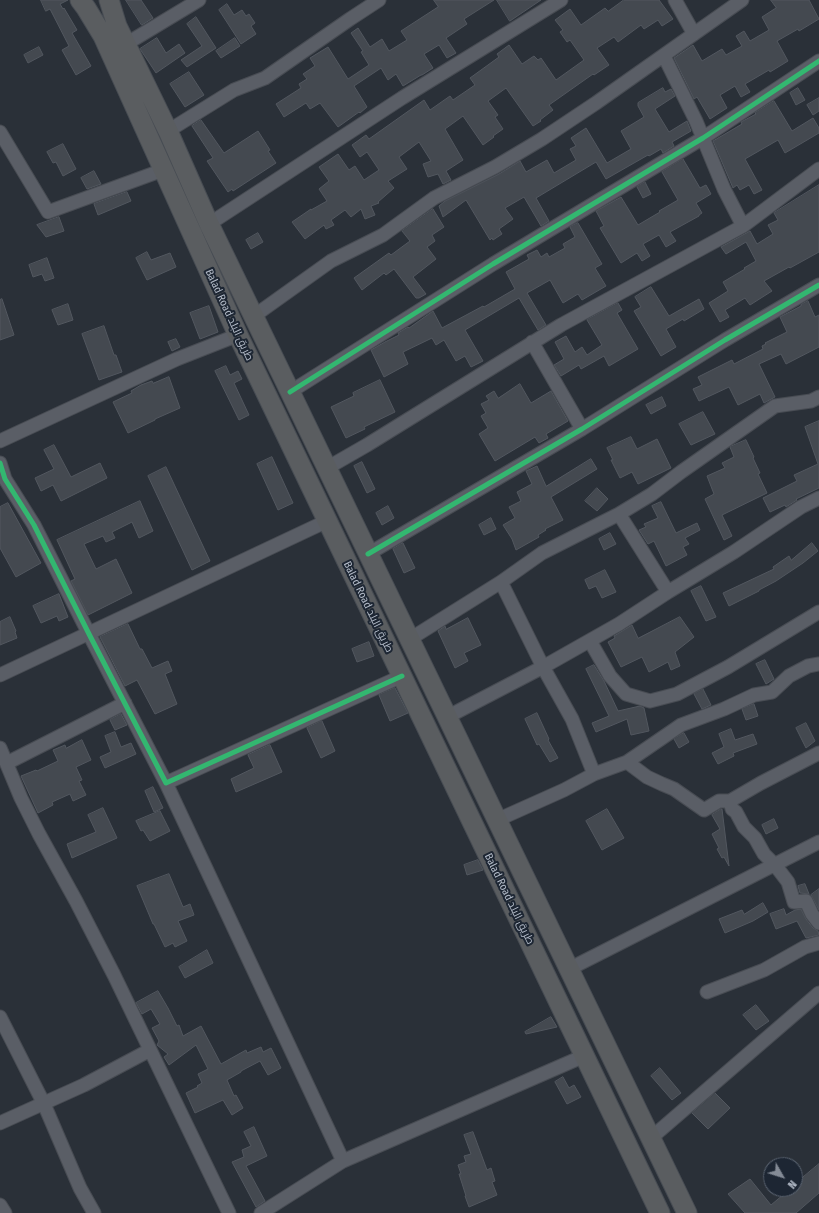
<!DOCTYPE html>
<html>
<head>
<meta charset="utf-8">
<style>
	body { margin:0 }
	#map { position:relative; width:819px; height:1213px; overflow:hidden; background:#2a3038; font-family:"Fira Sans Condensed",sans-serif }
	canvas { display:block }
	.north { position:absolute; left:763px; top:1157px; width:40px; height:40px; box-sizing:border-box; background:#1d2633; border:1px solid #59626f; border-radius:50%; rotate:129deg; font-size:11px; font-weight:700; line-height:16px; text-align:center; color:#b4bcc9 }
	.north::after { content:''; display:block; margin:auto; width:14px; height:18px; background:#848b96; clip-path:polygon(50% 0,100% 100%,50% 72%,0 100%) }
</style>
</head>
<body>
<div id="map">
<canvas width="819" height="1213"></canvas>
<div class="north">N</div>
</div>
<script>
const c = document.querySelector('canvas').getContext('2d');
c.lineJoin = 'round';
function fill(path, color) { c.fillStyle = color; c.fill(path, 'evenodd'); }
function trace(path, color, width, dash) { c.strokeStyle = color; c.lineWidth = width; c.lineCap = dash ? 'butt' : 'round'; c.setLineDash(dash || []); c.stroke(path); }
function write(font, color, halo, rows, align = 'center') {
  c.font = font + ' "Fira Sans Condensed",Cairo,sans-serif'; c.lineWidth = 4; c.setLineDash([]); c.textBaseline = 'middle'; c.strokeStyle = halo; c.fillStyle = color; for (const [text, x, y, turn = 0] of rows) {
    c.save(); c.translate(x, y); c.rotate((+turn || 0) * Math.PI / 180); c.textAlign = isNaN(turn) ? turn : align; if (halo) c.strokeText(text, 0, 0); c.fillText(text, 0, 0); c.restore();
  }
}
const building = new Path2D(`
	M41,0H68L60,4L63,9L64,8L77,30L72,33L91,66L76,75L62,50L69,46L50,9L46,11Z
	M126,0H141L153,18L142,25Z
	M434,0H494L464,19L467,24L446,38L456,53L447,58L439,45L424,54L433,68L422,75H421L403,86L396,74L388,80L381,68L354,86L367,107L360,113L359,112L338,127L320,103L310,109L306,103L284,117L276,104L301,88L299,84L307,79L303,74L315,66L310,58L328,47L348,79L369,65L361,52L363,51L351,33L358,28L370,47L382,39L389,51L407,40L401,31L438,7Z
	M497,0H541L510,21Z
	M624,0H659L673,19L662,26L658,20L644,29L641,25L618,42L614,37L597,48L609,65L594,75L593,74L549,105L553,110L540,120L541,121L533,126L506,88L488,101L498,115L495,117L503,129L493,136L494,137L483,145L463,116L445,129L463,160L446,171L451,180L443,184L438,174L428,177L423,164L431,161L419,142L399,157L407,169L388,181L394,188L378,202L379,203L371,206L375,215L365,219L361,209L351,217L345,210L331,220L334,225L326,229L324,225L305,239L292,222L311,209V210L327,201L319,189L329,181L319,167L338,154L349,170L355,166L364,180L379,170L367,152L360,157L352,145L366,135L369,139L424,100L430,110L450,96L453,100L475,85L470,78L499,57L497,54L509,45L522,64L534,56L538,60L541,58L556,80L584,60L570,40L567,42L560,32L563,30L555,20L570,9L581,25L605,8L608,11Z
	M771,0H809L819,19L799,31L798,29L777,41L788,61L770,72L769,70L745,84L750,92L741,97L735,86L720,95L727,108L710,119L697,97L694,99L674,58L693,45L702,61L722,49L726,55L742,46L736,36L744,31L750,41L769,30L762,17L776,8Z
	M227,4L234,15L242,10L246,16L249,14L255,23L251,26L256,34L241,44L219,10Z
	M196,17L216,48L187,67L181,60L202,46L187,24Z
	M157,38L166,53L179,44L185,53L156,73L140,49Z
	M235,38L240,46L221,58L216,51Z
	M39,47L43,55L28,63L24,55Z
	M189,72L204,95L185,107L170,84Z
	M663,88L665,92L671,89L675,96L655,109L669,132L687,121L691,131L672,142L674,146L663,153L661,149L649,156L648,155L606,179L596,162L536,198L549,221L541,226L524,197L505,208L513,219L499,229L502,234L493,240L492,238L490,240L466,200L443,217L439,206L445,201L499,174L520,161L526,172L547,160L554,173L576,160L570,149L576,146L571,138L586,128L607,163L631,149L621,131L644,117L638,106V103Z
	M798,88L805,100L796,105L790,93Z
	M819,98V111L813,115L807,105Z
	M774,101L792,131L813,118L819,128V133L785,153L778,140L745,159L762,190L754,194L749,185L740,190L737,185L733,188L713,141L742,124L741,122L756,114L755,113Z
	M201,120L224,153L258,131L270,150L268,151L276,163L233,191L232,189L228,192L207,161L213,158L192,126Z
	M63,144L76,169L63,176L56,162L53,163L47,152Z
	M683,159L700,188L706,185L711,194L696,203L702,213L699,215V216L670,232L676,241L666,247L659,235L643,244L650,256L642,261L637,253L621,263L600,228L604,226L596,211L621,197L638,225L660,212L659,211L678,200L662,172Z
	M94,171L101,184L87,189L81,178Z
	M645,182L651,194L643,198L637,187Z
	M819,185V252L790,268L789,267L764,281L772,291L750,305L745,298L725,310L729,317L720,322L709,303L728,291L723,282L745,269L744,268L756,261L746,242L726,254L721,247L750,231L757,244L773,234L768,225L778,220L774,213Z
	M127,192L131,201L98,215L94,204Z
	M433,209L444,227L432,235L435,241L427,247L436,259L413,277L426,294L419,298H416L394,269L386,275L384,273L362,290L354,278L389,253L391,255L410,241L402,231Z
	M59,217L64,231L46,237L37,225Z
	M578,223L602,264L595,268L606,286L582,300L578,294L563,303L550,280L527,293L546,325L538,330L519,298L465,330L483,361L471,367L465,356L456,361L444,340L436,345L432,338L403,352L408,364L384,377L371,350L385,342L399,335L398,333L408,327L409,328L433,311L442,328L483,306L484,307L515,289L506,272L529,259L527,255L537,250L541,257L547,253L549,257L565,248L563,244L575,237L570,227Z
	M258,233L263,242L251,249L246,240Z
	M147,252L151,260L170,253L176,267L147,280L136,258Z
	M47,258L54,278L45,281L42,274L33,277L29,265Z
	M651,287L669,316L699,299L704,309L684,321L683,319L666,329L676,347L661,356L634,311L641,307L635,297Z
	M2,299L14,335L0,340V300Z
	M808,301L815,317L819,315V347L786,364L781,354L759,364L775,397L764,403L760,394L738,405L729,387L699,401L693,389L702,385L698,377L732,360L734,364L763,349L762,346L766,344L765,343L787,332L780,317L801,306V305Z
	M618,303L622,310L617,313L638,349L609,366L604,356L581,369L579,365L561,376L554,365L564,359L555,342L566,336L575,352L582,347L587,355L602,345L587,320Z
	M68,304L73,320L58,325L52,310Z
	M209,306L218,332L200,339L190,313Z
	M104,326L114,355H116L122,372L99,380L82,334Z
	M176,339L180,347L172,351L168,342Z
	M226,366L230,375L238,371L242,379L234,383L249,415L239,420L215,371Z
	M169,377L180,408L155,419V420L128,433L113,402L132,393L131,391L141,385L152,381L153,383Z
	M380,380L395,412L364,427L365,429L346,438L331,407L354,396L353,393Z
	M520,384L531,403L551,391L568,421L546,434L548,438L539,443L535,437L495,461L479,434L488,428L481,416L486,413L481,404L489,400L486,396L494,391L498,398Z
	M662,397L666,406L651,414L646,405Z
	M703,412L715,434L691,445L679,424Z
	M819,421V488L796,499L797,500L786,507L785,505L770,512L763,498L797,481L794,475L818,464L805,427Z
	M631,437L637,449L657,439L671,468L638,484L632,472L620,478L611,460H613L607,448Z
	M746,440L754,457L753,458L760,473L758,474L767,493L722,515L732,536L724,540L705,499L714,494L707,476L725,468L722,463L734,457L730,447Z
	M54,445L71,477L100,463L107,478L61,501L53,485L41,491L35,478L54,469L44,450Z
	M272,457L293,503L278,510L257,464Z
	M591,459L597,469L551,497L563,520L545,529L546,530L538,535L539,537L516,550L512,539L503,525L515,518L509,507L521,501L517,492L532,484L526,471L537,466L546,486Z
	M362,462L375,489L367,493L354,466Z
	M166,467L210,561L192,570L148,476Z
	M597,488L608,499L597,511L585,501Z
	M140,501L153,531L139,538L132,522L112,532L115,538L106,542L103,536L84,544L96,569L116,559L132,593L88,615L71,581L75,579L57,540Z
	M661,502L676,533L697,523L700,530L685,538L689,544L683,547L687,555L666,566L654,541L648,544L639,530L646,527L644,524L658,518L652,506Z
	M8,503L41,563L16,577L0,548V507Z
	M388,506L394,518L382,525L376,513Z
	M491,518L496,529L484,535L479,525Z
	M610,533L616,544L604,550L599,539Z
	M403,543L415,568L404,573L393,549Z
	M812,543L818,551L803,563L776,581L759,590V591L729,606L723,593L774,569L773,567L789,556L791,560Z
	M605,570L616,592L602,598L596,586L589,589L585,580Z
	M701,586L716,617L706,621L691,591Z
	M59,594L68,617L59,621L57,616L41,623L33,606Z
	M10,617L16,631L15,632L17,638L0,645V622Z
	M680,617L694,637L675,652L680,666L671,670L668,662L649,672L642,657L621,667L608,642L615,638L614,636L632,625L638,638Z
	M468,618L481,645L464,653L468,661L455,668L438,631L445,626L446,629Z
	M128,624L140,649H142L152,668L168,661L172,671L165,674L177,704L155,714L137,680L125,686L100,637Z
	M369,642L374,656L357,662L352,649Z
	M765,660L774,679L766,684L756,664Z
	M594,665L604,681L618,711L640,706L644,708L649,731L631,735L627,719L596,732L592,723L609,716L586,669Z
	M395,688L408,713L390,721L379,695Z
	M703,689L711,705L702,709L694,694Z
	M754,704L758,716L746,720L742,709Z
	M537,713L549,739L548,740L558,758L550,762L539,744L537,745L525,719Z
	M121,714L127,725L115,730L110,720Z
	M322,721L335,751L321,758L307,728Z
	M806,723L815,741L806,748L796,728Z
	M731,729L735,740L753,734L757,744L733,753L734,756L718,764L712,753L724,747L719,734Z
	M115,732L121,747L131,743L136,754L105,768L100,757L111,752L105,736Z
	M684,733L689,742L679,748L674,739Z
	M82,740L91,760L76,767L82,780L79,781L86,795L73,801L70,794L52,802L53,805L38,813L21,776L36,770L37,771L58,761L53,750L65,745L66,748Z
	M270,745L282,772L236,792L231,779L254,768L248,755Z
	M153,787L163,808L154,812L145,791Z
	M103,808L117,838L72,858L67,844L96,832L88,815Z
	M607,809L624,838L602,850L586,821Z
	M721,809H722L729,866L724,857L722,858L717,849L719,848L712,834L720,829L712,815Z
	M160,811L170,831L150,841L143,830L141,831L136,821Z
	M774,819L778,828L766,834L762,825Z
	M478,860L483,870L467,875L464,865Z
	M169,874L183,907L190,904L194,915L178,921L187,941L175,947L173,943L165,947L154,924H153L137,886Z
	M805,884L809,894L800,893L798,886Z
	M819,889V910L811,895Z
	M763,903L768,912L753,921L725,933L719,919L742,910L744,914Z
	M784,909L786,915L795,910L801,909L806,919L813,928L818,931L819,935L806,938L797,921L776,929L770,914Z
	M207,950L213,963L185,978L179,967Z
	M158,991L168,1008L177,1026L179,1025L183,1036L201,1026L221,1064L246,1050L247,1053L261,1047L263,1052L271,1048L281,1068L268,1075L260,1061L241,1071V1072L227,1080L234,1096L236,1095L243,1108L232,1115L223,1100L195,1113L186,1093L198,1087L197,1086L202,1083L198,1074L208,1069L196,1045L169,1065L164,1057L168,1054L157,1045L159,1041L152,1028L160,1024L151,1009L142,1014L136,1003Z
	M756,1005L769,1021L756,1030L743,1015Z
	M551,1017L557,1027L526,1034L525,1032Z
	M660,1068L681,1093L672,1100L651,1076Z
	M563,1077L569,1088L574,1085L581,1097L567,1104L555,1082Z
	M715,1093L730,1108L708,1129L692,1113Z
	M254,1127L267,1156L246,1166L265,1201L256,1207L232,1162L244,1157L242,1150L251,1146L244,1132Z
	M473,1132L487,1170L491,1168L495,1181L492,1182L497,1195L469,1207L465,1196H466L459,1174H461L458,1165L466,1162L464,1156L471,1154L464,1135Z
	M819,1164V1193L796,1213H745L728,1194L750,1179L771,1205L790,1189H795V1184Z`);
fill(building, '#444950');
trace(building, '#52575f', 1);
const minor = new Path2D(`
	M675,0L694,34
	M126,44L199,0
	M664,56L696,121L724,189L743,226
	M168,131L234,90L265,78L350,19L379,0
	M0,132L48,212L163,170
	M209,224L402,98L561,0
	M254,316L331,261L383,235L434,198L495,167L542,139L596,103L742,0
	M532,342L582,429
	M290,392L493,264L703,138L819,61
	M0,441L177,359L238,335
	M0,463L5,479L34,525L89,634L166,783L402,676
	M327,468L367,445L561,325L743,226L819,169
	M619,514L668,592
	M368,554L582,429L725,340L819,285
	M410,639L501,582L542,553L619,514L652,494L681,472L775,406L811,401L819,397
	M590,641L610,676L626,694L650,701L677,694L728,667L819,612
	M0,675L327,521
	M447,717L543,667L619,624L668,592L734,552L801,507L819,498
	M0,748L21,798L39,834L76,901L114,975L229,1213
	M627,762L647,777L662,784L674,789L704,810L719,801H730L732,809L736,812L744,827L755,838L764,854L775,865L788,882L794,902L806,901L812,914L819,923
	M7,763L125,703
	M594,774L627,762L681,725L724,709L754,695L772,692L789,676L808,666L819,664
	M166,783L343,1161
	M730,801L761,783L819,753
	M497,820L564,790L594,774L572,719L543,667L501,582
	M569,969L819,842
	M707,992L764,970L805,947L819,943
	M0,1017L44,1104L80,1188L94,1213
	M0,1123L84,1085L150,1050
	M651,1138L819,993
	M0,1205L5,1213
	M261,1213L343,1161L584,1056`);
const highway = new Path2D(`
	M80,0L86,8L103,36L238,335L660,1213
	M109,0L117,26L168,131L209,224L687,1213`);
trace(minor, '#484c53', 15);
trace(highway, '#474c53', 21);
trace(minor, '#5a5e66', 13);
trace(highway, '#5a5d60', 19);
trace(new Path2D(`
	M290,392L493,264L703,138L819,61
	M0,463L5,479L34,525L89,634L166,783L402,676
	M368,554L582,429L725,340L819,285`), '#33b770', 5);
write('11px', '#b4bcc9', '#1d2633', [
	["Balad Road طريق البلد",229,315,65],
	["Balad Road طريق البلد",368,607,64],
	["Balad Road طريق البلد",509,899,64]
]);
</script>
</body>
</html>
